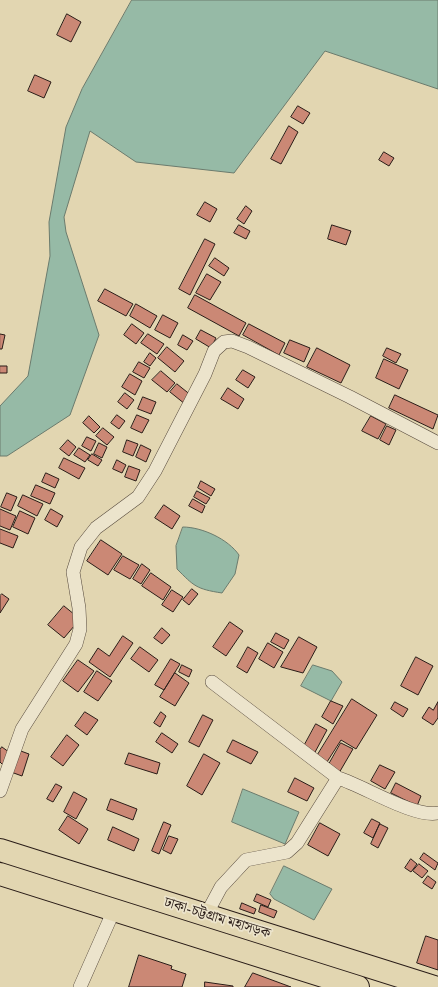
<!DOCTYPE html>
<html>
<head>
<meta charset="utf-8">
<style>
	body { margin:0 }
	canvas { display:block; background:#e2d6b1 }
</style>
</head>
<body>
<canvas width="438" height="987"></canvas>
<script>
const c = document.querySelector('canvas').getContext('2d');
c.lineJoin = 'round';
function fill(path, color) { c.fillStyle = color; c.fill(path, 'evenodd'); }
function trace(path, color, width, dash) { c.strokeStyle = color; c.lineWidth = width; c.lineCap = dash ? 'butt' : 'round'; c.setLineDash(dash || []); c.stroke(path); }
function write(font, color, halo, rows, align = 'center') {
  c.font = font + ' "IM FELL Double Pica","Noto Serif Bengali",serif'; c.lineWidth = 3.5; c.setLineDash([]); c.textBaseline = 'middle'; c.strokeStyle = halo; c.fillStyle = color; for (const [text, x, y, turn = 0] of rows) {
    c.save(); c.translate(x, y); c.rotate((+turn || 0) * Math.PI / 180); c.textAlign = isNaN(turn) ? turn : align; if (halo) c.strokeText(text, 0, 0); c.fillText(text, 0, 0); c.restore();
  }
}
const water = new Path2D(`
	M132,0H438V89L325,51L234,173L136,162L90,131L64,217L66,232L99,335L70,415L7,456H0V406L28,376L50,256L49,222L66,127L82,89Z
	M183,527C202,527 228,539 239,555L235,574L222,593C196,589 194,586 177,569L176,546Z
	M313,665L332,671L342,682L331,701L301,686Z
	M243,789L299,812L285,844L232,822Z
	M284,866L332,889L314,920L274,899L270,894Z`);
fill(water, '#96baa6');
trace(water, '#6b7b6d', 1);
const building = new Path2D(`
	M67,14L81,22L71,42L57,35Z
	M35,75L51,82L44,98L28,91Z
	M298,106L310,113L303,124L291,117Z
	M289,126L298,132L281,164L271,159Z
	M384,152L394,158L389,166L379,160Z
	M205,202L217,209L210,222L197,215Z
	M246,206L252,211L244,224L237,219Z
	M239,225L250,231L246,239L234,233Z
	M332,225L351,231L346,245L328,239Z
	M205,239L215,244L190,295L179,289Z
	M215,258L229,268L224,276L209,266Z
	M207,274L221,282L210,300L196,293Z
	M105,289L133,304L126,316L98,301Z
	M195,295L246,323L239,336L188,308Z
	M136,304L157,316L150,328L130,316Z
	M163,315L178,323L170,338L155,330Z
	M132,324L144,333L136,344L124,335Z
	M249,324L285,343L279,355L243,335Z
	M201,330L216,338L211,348L196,339Z
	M0,334L5,335L2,349H0Z
	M148,334L164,344L157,354L141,343Z
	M183,335L193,341L187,350L178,345Z
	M290,340L310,348L304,362L284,353Z
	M167,347L184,361L175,372L158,358Z
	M317,348L350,365L341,383L307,367Z
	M387,348L401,354L396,363L383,356Z
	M150,353L156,358L150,366L144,362Z
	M384,359L408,370L399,389L376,378Z
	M139,362L150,368L144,378L133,372Z
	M0,366H7V373H0Z
	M243,370L255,377L248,388L236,380Z
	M161,371L175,383L167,392L152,380Z
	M130,374L142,381L135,395L122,387Z
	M177,384L192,396L185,404L170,392Z
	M228,388L244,399L238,409L221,399Z
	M125,393L134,400L127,409L118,402Z
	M395,395L438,415L433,429L389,408Z
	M143,397L156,402L151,414L138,409Z
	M117,415L125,421L119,429L111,423Z
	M137,415L149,420L142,433L131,428Z
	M89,416L100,427L94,433L83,423Z
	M371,416L386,424L378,439L362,431Z
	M387,426L396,430L389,445L380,440Z
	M103,428L114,437L107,445L96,436Z
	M87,437L96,441L91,451L82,446Z
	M68,440L76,447L69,456L60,449Z
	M127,440L138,444L133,456L123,452Z
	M99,443L107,447L102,458L94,454Z
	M141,445L151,450L146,462L136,457Z
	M79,448L90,455L85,462L74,455Z
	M92,454L102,460L98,466L88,460Z
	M64,458L85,468L79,479L59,468Z
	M117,460L126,465L122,473L113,469Z
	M129,466L140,470L136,481L125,477Z
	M46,473L59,479L55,488L42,482Z
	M201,481L215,489L211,496L198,488Z
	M36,485L55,493L50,504L31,496Z
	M197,491L210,498L206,504L194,497Z
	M7,493L17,497L11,511L1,507Z
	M23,495L43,504L37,516L18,506Z
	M193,499L205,506L202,513L189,506Z
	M164,505L180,516L172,529L155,518Z
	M0,509L16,516L10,530L0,526Z
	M51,509L63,516L57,527L45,520Z
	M20,511L35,518L28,534L13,527Z
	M0,529L18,536L13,548L0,543Z
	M101,540L122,554L108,575L87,561Z
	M123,556L139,565L130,579L114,570Z
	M142,564L150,570L141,584L133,579Z
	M151,573L171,587L163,600L142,586Z
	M192,589L198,594L189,605L183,600Z
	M172,590L183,597L173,612L162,605Z
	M2,594L9,599L0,613V596Z
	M64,606L80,619L64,638L48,625Z
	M230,622L243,631L226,656L213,647Z
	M162,628L170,635L162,644L154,638Z
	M276,633L289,640L284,649L271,642Z
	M123,636L133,643L110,677L89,662L98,648L109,656Z
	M299,637L317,647L303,673L281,667Z
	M268,643L283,652L274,668L259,659Z
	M140,647L158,660L149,672L131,659Z
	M248,647L258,653L247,673L237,667Z
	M416,657L433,666L418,695L401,686Z
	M171,659L180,664L164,690L155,685Z
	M78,660L94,671L78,692L63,681Z
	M182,665L192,670L189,677L179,672Z
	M97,671L112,681L98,701L84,692Z
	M175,673L189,683L175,706L160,697Z
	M352,699L377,715L356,749L341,740L327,762L317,756Z
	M331,701L343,706L333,724L322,717Z
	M395,702L408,709L403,717L391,709Z
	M438,702V718L433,725L422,718L429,707L433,710Z
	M85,712L98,720L87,735L75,726Z
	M161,712L166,716L160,727L154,723Z
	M203,715L213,720L199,747L189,742Z
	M316,724L327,730L314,754L303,748Z
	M162,733L178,744L172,753L156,742Z
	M67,735L79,745L63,766L51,757Z
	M233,740L258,752L251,764L227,752Z
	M341,743L353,749L339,773L328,766Z
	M2,747L13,755L4,766L0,762V750Z
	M18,750L29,754L22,776L11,772Z
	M129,753L160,763L157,774L125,764Z
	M204,754L220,763L202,795L187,786Z
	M380,765L395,772L385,789L371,781Z
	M295,778L314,788L307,801L288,792Z
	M396,783L421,796L417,806L391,793Z
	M56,784L62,787L53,802L47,799Z
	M74,792L87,799L76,819L64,812Z
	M111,799L137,809L133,820L107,810Z
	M68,816L88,829L79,844L59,830Z
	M372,819L380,823L373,838L364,833Z
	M164,822L171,825L159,854L152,851Z
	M320,823L340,834L328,856L308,845Z
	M380,824L388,828L378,848L371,844Z
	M113,827L139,839L134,851L108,840Z
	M169,836L178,839L171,854L163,850Z
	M424,853L438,863L435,870L420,859Z
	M411,859L417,864L411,872L405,868Z
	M419,864L428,871L422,878L413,871Z
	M428,876L436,882L432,889L423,883Z
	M257,894L271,900L268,907L254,901Z
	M242,903L256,909L254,914L240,909Z
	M261,905L277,911L274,918L259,912Z
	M426,936L438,940V970L417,963Z
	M139,955L172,966L171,969L186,974L182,987H129Z
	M253,973L291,987H245Z
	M205,982L233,986V987H205Z`);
fill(building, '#cb8875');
trace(building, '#2a1d18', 1);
const minor = new Path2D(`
	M212,682L338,778
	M0,791L22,729L76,644L80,629L79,608L73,572L81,547L96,528L138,497L155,471L205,374L214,351L224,342L232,341L248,347L350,397L438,443
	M206,915L221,887L246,860L287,852L297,843L338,778C364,786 414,818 438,813
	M80,987L114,910`);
const trunk = new Path2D(`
	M0,850L434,987
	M0,874L358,987`);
trace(minor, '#584b3e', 14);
trace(trunk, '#2a1d18', 24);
trace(minor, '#ece4cc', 13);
trace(trunk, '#e2d6b1', 22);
write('14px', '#2a1d18', '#ece4cc', [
	["ঢাকা-চট্টগ্রাম মহাসড়ক",217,919,17]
]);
</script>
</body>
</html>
